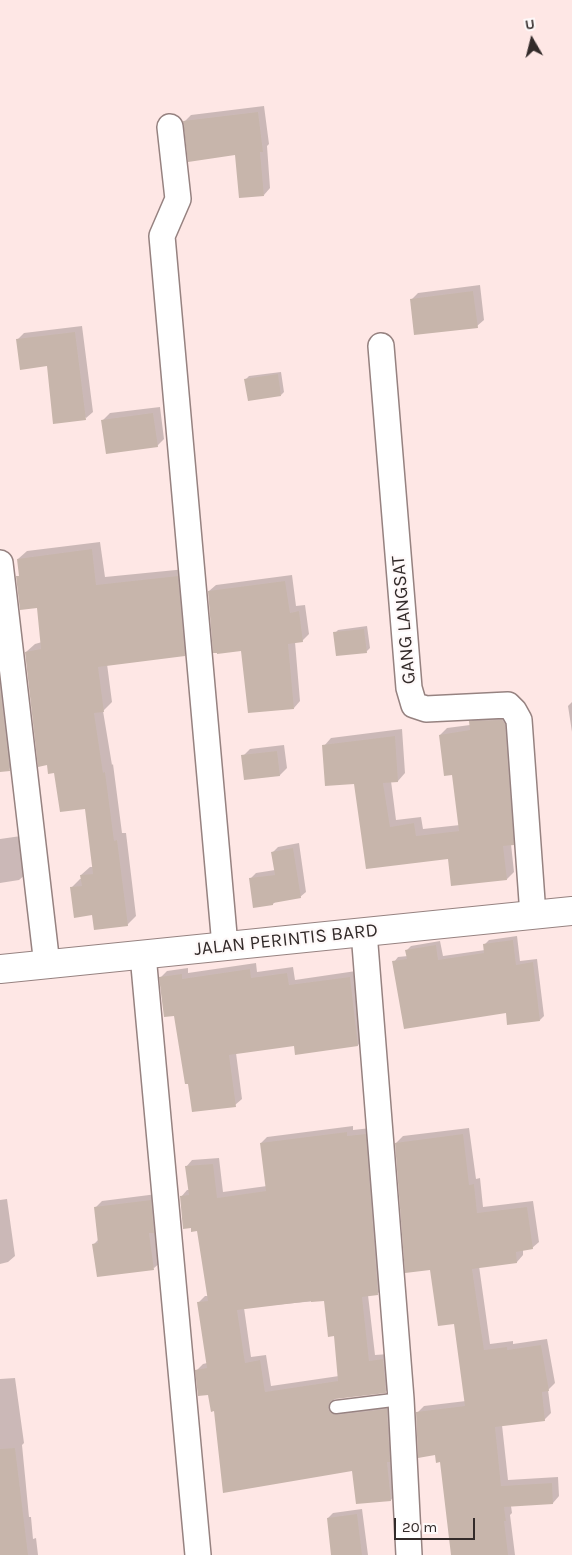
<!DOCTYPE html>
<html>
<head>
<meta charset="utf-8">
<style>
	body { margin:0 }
	#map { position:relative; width:572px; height:1555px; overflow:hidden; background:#fee7e5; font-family:Karla,sans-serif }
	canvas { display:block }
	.north { position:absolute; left:507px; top:15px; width:50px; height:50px; -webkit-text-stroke:4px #fef9f9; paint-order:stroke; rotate:352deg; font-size:14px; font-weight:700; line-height:20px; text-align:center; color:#332b2a }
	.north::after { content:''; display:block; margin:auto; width:18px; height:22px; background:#332b2a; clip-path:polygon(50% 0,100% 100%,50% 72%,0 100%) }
	.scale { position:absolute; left:394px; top:1518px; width:81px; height:22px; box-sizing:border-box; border:2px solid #332b2a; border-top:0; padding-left:6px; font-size:15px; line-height:18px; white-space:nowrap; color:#332b2a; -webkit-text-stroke:4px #fef9f9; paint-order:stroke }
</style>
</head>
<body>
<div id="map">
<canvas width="572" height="1555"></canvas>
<div class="north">U</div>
<div class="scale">20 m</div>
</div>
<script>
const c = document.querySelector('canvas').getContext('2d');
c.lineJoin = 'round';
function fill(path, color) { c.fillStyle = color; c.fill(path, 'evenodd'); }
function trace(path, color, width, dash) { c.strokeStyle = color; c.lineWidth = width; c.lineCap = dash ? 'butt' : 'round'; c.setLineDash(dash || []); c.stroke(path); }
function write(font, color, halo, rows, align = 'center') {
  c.font = font + ' Karla,sans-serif'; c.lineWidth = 4.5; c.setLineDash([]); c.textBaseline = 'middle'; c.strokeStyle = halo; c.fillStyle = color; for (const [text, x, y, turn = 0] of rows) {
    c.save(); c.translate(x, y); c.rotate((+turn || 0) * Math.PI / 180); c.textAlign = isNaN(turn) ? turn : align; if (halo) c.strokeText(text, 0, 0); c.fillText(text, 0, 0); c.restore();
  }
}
fill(new Path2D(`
	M264,106L269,144L267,146L270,188L264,195L236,154L184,122L191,115Z
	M480,285L484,320L477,326L411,300L418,293Z
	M82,326L93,412L86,418L48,365L18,339L24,333Z
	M281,372L284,392L281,395L246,379L249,376Z
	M160,407L164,439L157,446L103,420L110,413Z
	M100,542L105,577L186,569L193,647L184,655L107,664L112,702L103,711L112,765L113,764L122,833H126L136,916L127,925L93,914L71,888L80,879H82L81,875L90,867H93L86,807L55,772L26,652L35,644L42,642L38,607L18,559L27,551Z
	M292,575L296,606L305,605L309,634L302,641L295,642L300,701L294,708L242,649L209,591L216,585Z
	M367,626L370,648L366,652L335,633L338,630Z
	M0,627L16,763L9,769L0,771Z
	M572,702V732L568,706Z
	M510,713L520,836L513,844H511L514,872L507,879L449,857L367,868L355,783L324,746L331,738L402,729L405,773L398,781H391L396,820L421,817L423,829L460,825L453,774L440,735L447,728L470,725V722L477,715Z
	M284,745L287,768L280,775L245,779L243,756L250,749Z
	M21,836L26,874L19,880L0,883V839Z
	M299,843L306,892L300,897L276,901L273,904L251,878L256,873L275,870L273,852L278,847Z
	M517,936L520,961L537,959L544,1016L540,1020L507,1011L394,962L398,957L408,956L407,950L411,946L440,941L443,956L485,950L484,945L489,940Z
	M256,963L257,972L293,967L295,980L356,971L364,1039L358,1045L295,1044L236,1053L242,1099L235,1105L175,1014L161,977L167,971L188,968V973Z
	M353,1126V1130L371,1128L384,1287L378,1293L368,1295L375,1355L389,1354L392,1385L386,1391L335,1398L334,1400L336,1406L393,1403L397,1493L391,1500L353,1470L216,1410L209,1393L197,1370L203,1364L207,1363L199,1302L205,1296H209L199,1230L181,1197L187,1190H189L186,1167L192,1160L219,1158L223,1192L267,1186L261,1143L267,1137ZM325,1300L335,1335L339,1376L271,1386L266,1355L251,1357L244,1308Z
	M469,1128L476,1179L480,1178L483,1207L533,1201L539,1242L532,1248L523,1250V1255L517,1262L479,1266L490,1344L513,1341V1344L547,1339L555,1383L548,1390L551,1413L544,1420L502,1425L508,1480L558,1477L559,1496L553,1503L511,1506L512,1513L510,1515L515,1555H452L441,1461L417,1413L424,1406L466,1401L455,1323L431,1268L396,1143L403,1136Z
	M157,1194L161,1262L154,1268L93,1245L99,1239L95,1208L102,1201Z
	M7,1199L15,1256L8,1262L0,1264V1200Z
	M15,1378L24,1443L22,1445L29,1517H31L33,1539L36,1538L38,1555H0V1379Z
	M362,1509L368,1555H333L328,1518L333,1513Z`), '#0003');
fill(new Path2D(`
	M258,112L263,152H260L264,196L239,198L235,155L188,162L183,121Z
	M473,291L478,328L414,335L410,299Z
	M75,332L86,420L53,424L47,366L20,370L16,339Z
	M278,374L281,396L248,401L244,379Z
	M153,413L158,447L106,454L101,420Z
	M92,549L96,585L178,576L185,656L98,667L104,712L94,713L103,773L105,772L114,841L117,840L128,926L94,930L92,915L74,918L70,887L82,886L80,875L93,874L85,809L60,812L54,773L48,774L47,765L38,767L25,652L41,649L37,608L20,610L16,576H19L17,559Z
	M285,581L290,613L299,611L303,642L288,644L294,709L248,713L241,651L217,654V653H213L208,591Z
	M364,629L367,653L336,656L333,632Z
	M0,687L10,771L0,772Z
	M502,720L505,724L514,845L503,846L507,880L451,886L448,859L366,869L354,784L325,786L322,745L395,736L398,782L383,783L390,827L414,823L416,836L459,831L452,775L444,776L439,735L470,730L469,721Z
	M277,751L280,776L244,780L241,755Z
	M293,848L301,898L273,903V905L253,908L249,878L275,875L271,852Z
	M513,940L516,965L533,962L540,1021L507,1025L506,1013L404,1029L392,961L407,959L405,950L436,945L438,960L484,953L483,944Z
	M250,969L251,978L287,973L289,985L350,977L358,1046L295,1055L294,1046L229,1055L236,1107L192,1112L188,1084H185L174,1016L164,1017L159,977L182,974V979Z
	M347,1132V1136L366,1134L378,1295L362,1297L369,1361L383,1359L386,1393L335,1399L331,1401L328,1408L330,1412L336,1415L387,1409L390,1462H387L391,1501L356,1504L352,1471L223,1493L214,1411L211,1412L208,1395L198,1396L195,1370L207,1368L197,1302L208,1301L197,1231L191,1232V1228L183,1229L180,1196L189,1195L185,1166L213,1164L217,1198L266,1191L260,1143ZM311,1301V1302L324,1301L328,1337L334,1336L338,1381L265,1392L260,1360L245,1363L237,1310Z
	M463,1134L469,1185L474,1184L477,1213L527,1207L533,1249L516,1252L517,1263L472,1269L484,1350L507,1347V1350L541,1345L549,1391L542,1392L545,1421L495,1427L501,1486L552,1483L553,1504L504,1507L506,1521H504L508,1555H451L440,1462L436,1463L435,1455L418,1458L416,1412L465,1406L454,1324L438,1326L430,1270L405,1273L395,1143Z
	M151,1200L154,1233H149L154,1270L97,1277L92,1244L98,1243L94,1207Z
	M15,1448L28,1555H0V1449Z
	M357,1514L362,1555H331L327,1518Z`), '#c7b5ab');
const service = new Path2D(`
	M336,1407L401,1399`);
const minor = new Path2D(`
	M170,127L178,199L162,236L225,946
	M381,346L409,688L414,705L426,709L508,705L514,711L519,720L533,915
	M0,563L47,965
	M364,932L401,1399L409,1555
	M143,955L198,1555`);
const tertiary = new Path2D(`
	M0,969L572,911`);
trace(service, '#968280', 15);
trace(minor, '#968280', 28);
trace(tertiary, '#968280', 30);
trace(service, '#fff', 12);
trace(minor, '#fff', 25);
trace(tertiary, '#fff', 28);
write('19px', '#332b2a', '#fef9f9', [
	["GANG LANGSAT",404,620,-95],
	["JALAN PERINTIS BARD",286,940,-6]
]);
</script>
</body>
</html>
